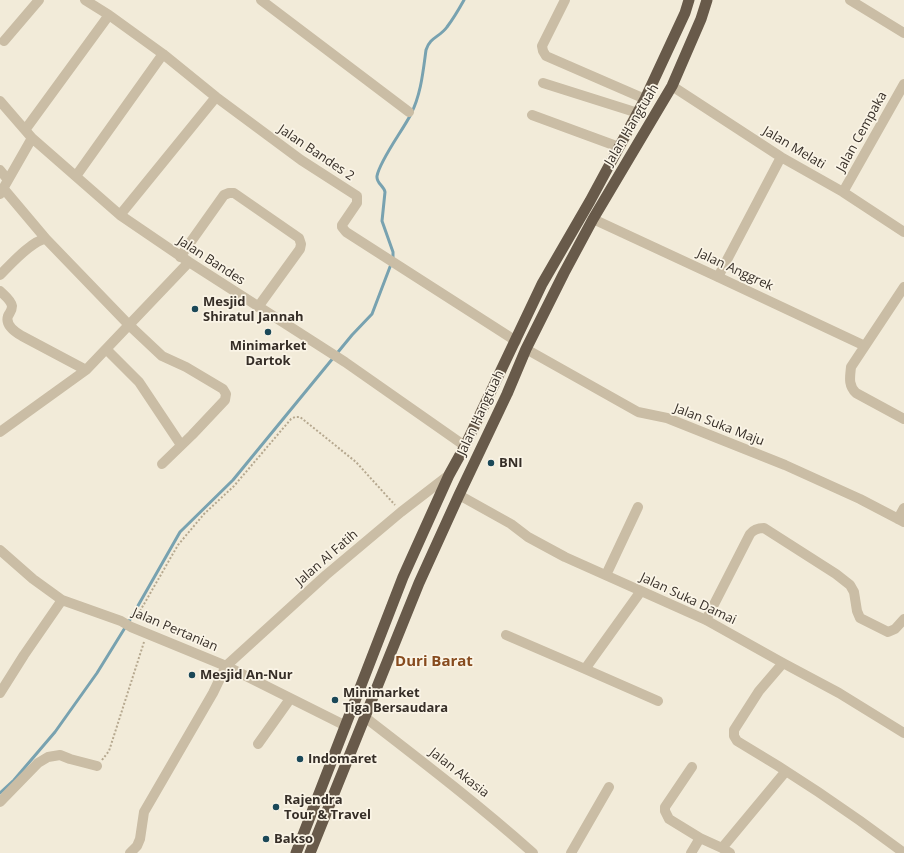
<!DOCTYPE html>
<html>
<head>
<meta charset="utf-8">
<style>
	body { margin:0 }
	canvas { display:block; background:#f2ebd9 }
</style>
</head>
<body>
<canvas width="904" height="853"></canvas>
<script>
const c = document.querySelector('canvas').getContext('2d');
c.lineJoin = 'round';
function trace(path, color, width, dash) { c.strokeStyle = color; c.lineWidth = width; c.lineCap = dash ? 'butt' : 'round'; c.setLineDash(dash || []); c.stroke(path); }
function write(font, color, halo, rows, align = 'center') {
  c.font = font + ' "Open Sans",sans-serif'; c.lineWidth = 3.5; c.setLineDash([]); c.textBaseline = 'middle'; c.strokeStyle = halo; c.fillStyle = color; for (const [text, x, y, turn = 0] of rows) {
    c.save(); c.translate(x, y); c.rotate((+turn || 0) * Math.PI / 180); c.textAlign = isNaN(turn) ? turn : align; if (halo) c.strokeText(text, 0, 0); c.fillText(text, 0, 0); c.restore();
  }
}
trace(new Path2D(`
	M0,793L14,780L55,732L97,673L131,618L180,532L233,480L352,335L372,314L393,259V252L382,221L385,192C384,186 376,183 377,176C380,160 403,130 411,114C421,94 423,72 426,50C430,37 440,37 447,27C453,19 459,9 464,0`), '#78a2b0', 3);
trace(new Path2D(`
	M136,618L178,545L204,514L234,486L291,419L295,417H300L356,462L395,505
	M102,760L109,751L144,642`), '#b6a88f', 2, [2, 2]);
trace(new Path2D(`
	M85,0L109,15L163,54L216,97L301,160L357,196V203L342,225V227L346,232L516,341
	M261,0L409,112
	M565,0L542,46L543,51L546,56L645,99
	M850,0L904,33
	M4,41L39,0
	M543,83L638,113
	M672,86L781,157L843,192L904,232
	M0,101L32,138L120,215L189,262L345,362L465,446
	M532,115L619,147
	M25,130L109,15
	M0,170L8,180
	M76,176L163,54
	M3,188L46,239
	M843,192L904,84
	M0,194L32,138
	M120,215L216,97
	M593,219L718,277L865,346
	M180,257L224,195L229,193H234L299,238L301,244L300,249L258,307
	M0,275C10,265 32,240 46,239L129,325L162,356L186,367L223,389L226,394L225,400L192,435L162,464
	M718,277L781,157
	M904,287L851,367C850,377 848,385 856,393L904,419
	M0,291C4,295 11,300 12,306C12,311 10,312 8,316C5,325 15,332 22,336L86,370
	M106,349L139,382L181,445
	M526,349L638,412L667,418L785,465L860,499L904,522
	M0,432L86,370L189,262
	M459,495L511,524L528,537L565,557L706,620L783,663L839,693L904,733
	M898,519L904,508
	M0,550L33,579L62,600L121,621L131,627L226,666L346,726
	M606,575L638,507
	M706,620L750,534C754,529 758,528 764,528L836,574L850,585L854,592L857,611L860,618L888,632L895,629L904,619
	M506,635L585,669L641,591
	M783,663L759,691L734,730V736L737,741C795,775 851,813 904,853
	M585,669L658,701
	M0,693L24,655L62,600
	M366,718C423,762 479,805 533,853
	M258,744L290,699
	M692,767L665,807V811L669,819L700,838
	M0,802L38,763L48,757L60,755L70,759L97,766
	M722,848L786,771
	M130,853L137,846L140,839L144,812L213,693L226,666L326,575L401,512L449,475
	M571,853L609,787
	M691,853L700,838L722,848L730,853`), '#cabda5', 10);
trace(new Path2D(`
	M296,853L403,577L449,475L465,446L542,284L590,201L645,99L685,13L689,0
	M310,853L419,583L459,495L507,394L526,349L564,273L593,219L672,86L701,19L707,0`), '#685a4a', 11);
for (const [x, y, r, color] of [
	[195,309,4,"#1b4858"],
	[268,332,4,"#1b4858"],
	[491,463,4,"#1b4858"],
	[192,675,4,"#1b4858"],
	[335,700,4,"#1b4858"],
	[300,759,4,"#1b4858"],
	[276,807,4,"#1b4858"],
	[266,839,4,"#1b4858"]
]) { const dot = new Path2D(); dot.arc(x, y, r, 0, 2 * Math.PI); c.fillStyle = color; c.fill(dot); trace(dot, '#faf4e6', 1.5); }
write('13px', '#362e27', '#faf4e6', [
	["Jalan Hangtuah",632,125,-59],
	["Jalan Cempaka",862,132,-61],
	["Jalan Melati",794,148,31],
	["Jalan Bandes 2",316,153,34],
	["Jalan Bandes",211,261,33],
	["Jalan Anggrek",735,270,25],
	["Jalan Hangtuah",481,413,-65],
	["Jalan Suka Maju",719,425,21],
	["Jalan Al Fatih",327,558,-41],
	["Jalan Suka Damai",688,599,25],
	["Jalan Pertanian",175,630,23],
	["Jalan Akasia",459,773,38]
]);
write('bold 13px', '#362e27', '#faf4e6', [
	["Mesjid",203,302],
	["Shiratul Jannah",203,317],
	["Minimarket",268,346,"center"],
	["Dartok",268,361,"center"],
	["BNI",499,463],
	["Mesjid An-Nur",200,675],
	["Minimarket",343,693],
	["Tiga Bersaudara",343,708],
	["Indomaret",308,759],
	["Rajendra",284,800],
	["Tour & Travel",284,815],
	["Bakso",274,839]
], 'left');
write('bold 15px', '#874b1e', '#faf4e6', [
	["Duri Barat",434,662]
]);
</script>
</body>
</html>
